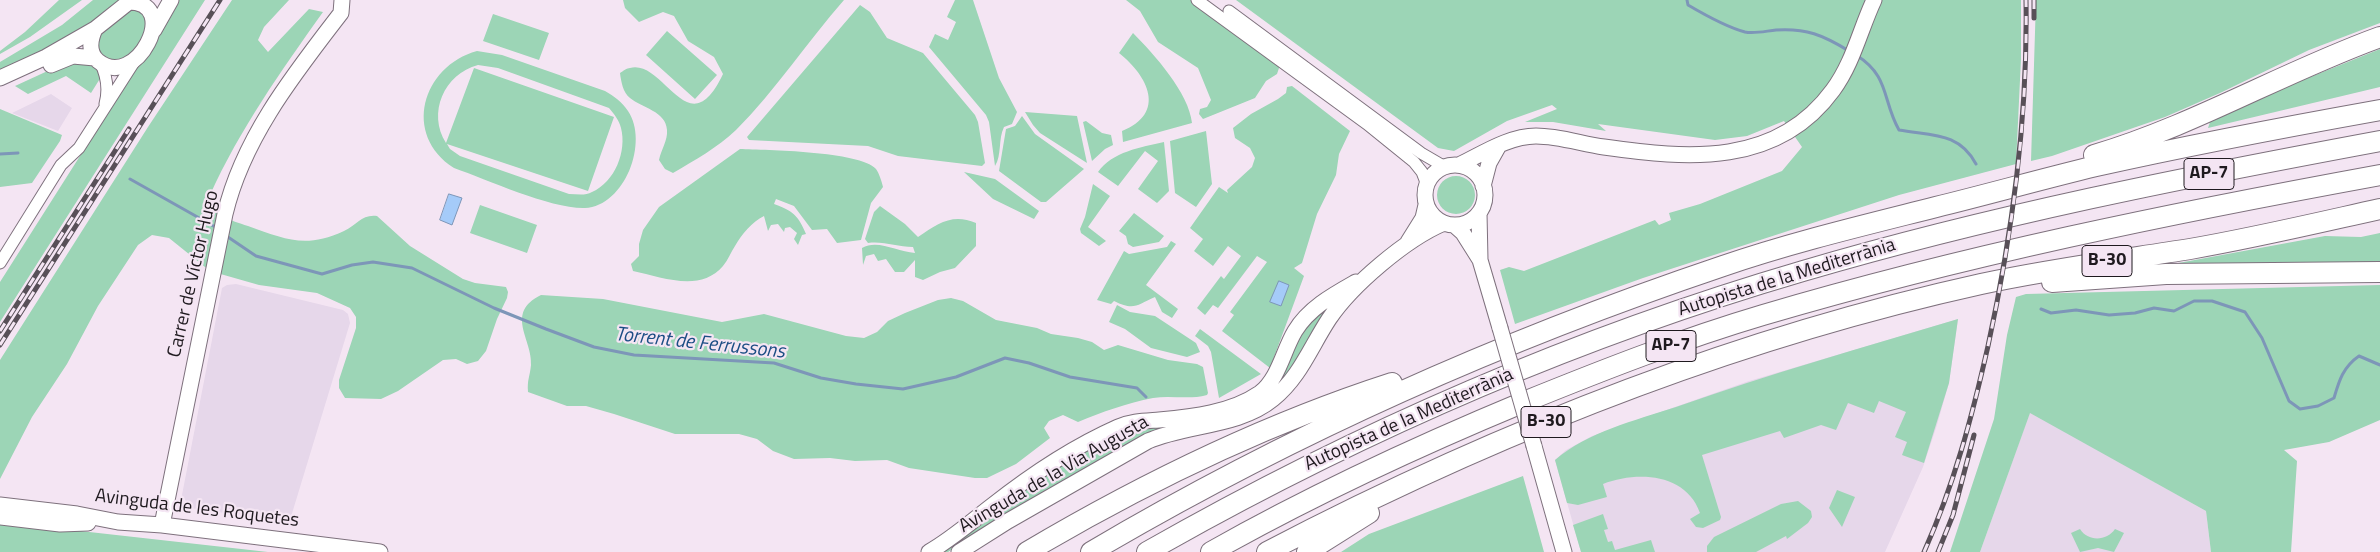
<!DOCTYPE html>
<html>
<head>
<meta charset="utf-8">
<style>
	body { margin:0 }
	canvas { display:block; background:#f4e5f3 }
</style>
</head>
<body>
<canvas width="2380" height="552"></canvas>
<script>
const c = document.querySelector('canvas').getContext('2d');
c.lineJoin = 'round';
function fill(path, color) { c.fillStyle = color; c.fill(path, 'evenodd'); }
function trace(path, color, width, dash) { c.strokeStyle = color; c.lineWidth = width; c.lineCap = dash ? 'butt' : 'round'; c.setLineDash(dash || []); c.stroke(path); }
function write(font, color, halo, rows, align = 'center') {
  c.font = font + ' "Titillium Web",sans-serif'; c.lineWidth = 4.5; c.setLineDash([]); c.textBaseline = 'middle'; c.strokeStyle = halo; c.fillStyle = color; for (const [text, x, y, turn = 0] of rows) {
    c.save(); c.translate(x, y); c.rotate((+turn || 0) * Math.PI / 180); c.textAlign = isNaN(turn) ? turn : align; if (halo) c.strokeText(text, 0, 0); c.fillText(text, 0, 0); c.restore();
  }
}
fill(new Path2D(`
	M51,94L72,108L58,131L12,113Z
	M236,284L343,310L348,314L350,323L290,520L198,510L190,507L182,495L222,288L227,285Z
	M1958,319L1949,383L1937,425L1923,467L1885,552H1581L1555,460L1566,450L1592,436L1749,381Z
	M2030,412L2206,511L2211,552H1980Z`), '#e6d7ea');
fill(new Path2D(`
	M59,0H82L30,37L0,54V51L25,32Z
	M93,0H130L0,78V62L62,25Z
	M179,0H205L0,322V282Z
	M232,0H289L264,27L258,40L268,52L309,9L323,12C281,71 240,129 210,195C214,217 230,220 248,226C285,239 305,249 344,231C357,225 362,214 377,216L410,246L463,279L475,283L506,287L508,292L507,298L497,319L486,351L478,361L467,364L456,359L443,360L398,391L381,399L345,398L339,388V380L356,328V317L350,308L317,293L259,285L210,271L169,238L152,235L138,245L98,306L67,364L32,417L0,479V360L148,127Z
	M623,0H844C807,42 776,90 736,130C717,148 695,160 673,173L665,169L659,160C661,150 668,140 667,130C666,111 642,108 630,98C623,93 621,81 620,73C623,71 627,68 630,68C665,59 688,148 723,74L714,57L688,41L674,16L663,12L639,22L625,8Z
	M955,0H973L999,78L1017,112L1012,124L1004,127C998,139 1002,155 995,166L989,122L986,115L929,47L935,34L948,40L956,22L947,17Z
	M1126,0H1191L1280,65L1277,74L1266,81L1255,98L1203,119L1199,114L1200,109L1207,107L1211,100L1198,68L1158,42L1140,11Z
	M1236,0H2021V59L2016,164L1899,195L1643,278L1515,324L1500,270L1509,267L1524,271L1655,220L1659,225L1671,220L1669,213L1700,204L1782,171L1802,147L1784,121L1747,136L1715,140L1598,124L1606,131L1553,122H1525L1557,109L1552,105L1507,121L1454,151L1438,148Z
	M2036,0H2380V23L2309,50L2220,93L2165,117L2052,156L2031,161Z
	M860,5L870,12L887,38L923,53L975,115L978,122L985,163L982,166L898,156L868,146L749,140L747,137Z
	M131,7L145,13L148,30L135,51L125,60L105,59L97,48L98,34Z
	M493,14L549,33L539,60L483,41Z
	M667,31L717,75L695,99L646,55Z
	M1133,33C1154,54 1189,93 1192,123L1123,142L1122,131C1167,113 1148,76 1119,53Z
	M2380,49V87L2208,128L2210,122L2298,82Z
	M477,51L502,55L605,91C614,96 622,102 628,111C649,142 625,206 585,208C551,209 488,180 454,168C402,135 422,66 477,51ZM478,65L498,68L609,108C614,114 619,120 621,128C627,151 615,182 592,192C585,196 577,194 569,194L460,156L450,149L447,144L588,191L614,117L474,68L446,143C427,113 444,74 478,65Z
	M65,63H92L101,77L91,93L66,76L28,94L15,86Z
	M1292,86L1350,131L1339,154L1336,175L1317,214L1302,263L1294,268L1304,276L1270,368L1222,331L1234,315L1230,312L1267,262L1257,256L1218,308L1213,305L1205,315L1197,308L1221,276L1224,279L1241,256L1228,246L1213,266L1194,251L1203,239L1190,228L1219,187L1228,193L1227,190L1252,167L1255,158L1250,148L1235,138L1233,128L1251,114L1278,99L1286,93L1287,87Z
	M0,109L62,135L60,141L32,183L0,187Z
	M1025,112L1077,116L1087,163L1040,133L1033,125Z
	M1022,116L1035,134L1084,169L1046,202H1041L999,171L1006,129L1015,126Z
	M1086,121L1102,133L1111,135L1113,145L1105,149L1092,161L1083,122Z
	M1206,131L1212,184L1196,207L1175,193L1170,141Z
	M1164,142L1169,191L1157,203L1138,189L1158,161L1145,151L1118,186L1098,172C1112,152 1141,147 1164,142Z
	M740,149C765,150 860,151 876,169C879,173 882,182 883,187L871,203L861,240L837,243L827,229L812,230L794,206L776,199L774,204C793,211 798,215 806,234L802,235L798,245L794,239L797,233L790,227L785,228L784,232L778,224L771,225L768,231L764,216C752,222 742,234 735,246C731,252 728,260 723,266C700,293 662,277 633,271L631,264L639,256V244L643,230L659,207Z
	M964,172L995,179L1039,211L1034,219L993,199Z
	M1437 195a19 19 0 1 1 38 0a19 19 0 1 1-38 0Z
	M1093,184L1110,196L1088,227L1106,241L1099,246L1081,233L1080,229L1085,217Z
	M480,205L537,225L527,253L470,233Z
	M880,206L905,224L918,237C938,223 953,213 976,223V246L955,268L940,272L923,280L915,277V260L904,272H895L886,259L878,261L874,254L866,256L863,265L862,248C878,239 897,252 915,253L913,247C897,247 884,241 868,243L865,239L874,212Z
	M1134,213L1164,236L1159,242L1133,247L1128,244L1126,236L1119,231Z
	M2380,233V264L2146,269L2325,236L2361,237Z
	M1171,241L1176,244L1146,285L1178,309L1172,318L1162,312L1155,297C1137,305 1134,311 1114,301L1111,304L1097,300L1124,251L1129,254L1167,247Z
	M2380,285V420L2329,442L2284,450L2297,461L2291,552H2211L2206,511L2030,413L1980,552H1950L1994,419L2007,335L2016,297L2026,294Z
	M541,295L603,299L722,322L764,314L846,336L864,338L877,332L888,321L905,313L938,300L951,298L963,301L996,320L1037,328L1051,334L1078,338L1092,342L1104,350L1118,345L1168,360L1197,364L1203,367L1208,393L1207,395C1189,400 1171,395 1153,398C1127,403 1102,412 1078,422L1063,415L1049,421L1044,428L1050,438L1016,464L987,478H975L909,468L887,460L855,461L830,458L794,459L773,451L757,439L739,434H675L614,414L586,406H567L528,392C527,380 530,376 531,365C533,340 504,313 541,295Z
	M1342,295L1301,360L1268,395L1306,325Z
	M1117,305L1130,312L1155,316L1196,343L1200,352L1187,357L1151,348L1125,329L1109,322Z
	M1958,319L1949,383L1924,463L1902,455L1907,442L1895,437L1906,412L1879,401L1874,413L1848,403L1836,430L1821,425L1784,438L1780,431L1702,455L1721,517L1720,520L1703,528L1696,527L1690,519L1700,513C1686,473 1637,471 1603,484L1607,497L1578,505L1567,503L1555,460C1589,431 1634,421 1676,407C1769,374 1864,347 1958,319Z
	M1200,329L1261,374L1219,398L1211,352L1208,346L1195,336Z
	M1179,423L990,525L948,552H939L1001,505L1066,460L1126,428Z
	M1523,476L1544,552H1341L1369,534Z
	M1837,490L1855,497L1842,527L1829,508Z
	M1798,501L1811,511L1812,517L1808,523L1787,539L1786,536L1756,552H1707V546L1714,537L1781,504Z
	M1603,514L1608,529L1604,530L1608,542L1612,541L1615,550L1651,540L1655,552H1581L1573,525Z
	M0,522L268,552H0Z
	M2080,529C2088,542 2107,541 2115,529L2124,533L2114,552L2098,548L2080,552L2071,533Z`), '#9cd5b6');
const water = new Path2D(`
	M449,194L462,198L452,225L440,220Z
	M1279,281L1289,285L1281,306L1270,302Z`);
fill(water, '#a5cbf9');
trace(water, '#7d96b8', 1);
trace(new Path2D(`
	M1687,0L1688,5C1705,15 1726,27 1745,32C1754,34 1766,31 1776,30C1806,28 1823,35 1849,51
	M1856,55C1890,76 1882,100 1899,130C1932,136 1959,132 1976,164
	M0,154L18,153
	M130,179L217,228
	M225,235L256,256L322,274L352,265L373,262L412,268L494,308L546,329L594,347L634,355L774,363L821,378L856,384L903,389L956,377L1005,358L1029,363L1070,377L1137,388L1146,397
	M2041,309L2051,313L2076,310L2109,315L2135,313L2154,308L2174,311L2194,301H2212L2245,312L2262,338L2289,401L2300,409L2318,406L2334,398C2339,381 2343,367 2359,356L2380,365`), '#7d96b8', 3);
const street = new Path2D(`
	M1197,0L1367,124L1414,162L1422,172L1427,185
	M1229,11L1421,153L1445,167
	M100,62C107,76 109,89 105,104
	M0,263L61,165L79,148L136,59`);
const secondary = new Path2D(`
	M129,2C182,2 136,92 98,61C88,53 90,40 95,29Z
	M154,30L171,0
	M51,65L73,56L95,58
	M0,78L46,57L95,29
	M1459,165C1482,154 1509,136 1536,136C1559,136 1582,144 1604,147C1688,159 1777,167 1833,90C1853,63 1860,30 1874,0
	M1425 195a30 30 0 1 1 60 0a30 30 0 1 1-60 0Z
	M1483,186L1489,163L1498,147
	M1479,213L1480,260L1500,328
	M1454,225L1463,233L1480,260
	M1408,242L1423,218L1426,205
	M1534,446L1564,552
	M0,505L77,514L118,522L162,525L380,552
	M0,517L60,524L88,523
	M162,525L225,214C243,138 294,74 341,13L342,0
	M929,552C952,539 972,521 993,505C1031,475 1073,447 1118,427C1131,421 1145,421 1159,420C1192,417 1231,413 1260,393C1279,378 1283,351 1295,331C1309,308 1333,295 1356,282
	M959,552L1008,521L1148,441C1187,424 1239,427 1273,399C1300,377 1310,348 1329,319C1352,285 1406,239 1444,223`);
const highway = new Path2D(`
	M2094,155C2193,126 2283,72 2380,37
	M2052,282L2166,274L2380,272
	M1027,552C1142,484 1265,424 1392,383
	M1091,552C1291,434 1503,340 1723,266C1793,242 1865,225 1936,207C1989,194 2042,179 2096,166C2190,145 2285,127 2380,110
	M1147,552C1354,434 1574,338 1803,271C1993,215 2186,177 2380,141
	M1211,552C1312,495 1418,446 1524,402C1603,370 1682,339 1763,315C1966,255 2172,213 2380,175
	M1267,552C1493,434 1732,339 1981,284C2050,269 2120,260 2190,249C2254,238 2317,223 2380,209
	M1307,552L1369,513`);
trace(street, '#7e717d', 13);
trace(secondary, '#7e717d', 17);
trace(highway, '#7e717d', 22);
trace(street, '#fff', 11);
trace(secondary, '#fff', 15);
trace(highway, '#fff', 20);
const rail = new Path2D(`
	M2034,0V18
	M0,331L129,129
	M0,345L220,0
	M1924,552C1954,485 1972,417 1988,346C2013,231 2028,118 2026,0
	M1938,552L1953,515L1974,435`);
trace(rail, '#585058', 5);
trace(rail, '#f4e5f3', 3, [9]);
const secondaryBridge = new Path2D(`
	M1500,328L1534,446`);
trace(secondaryBridge, '#7e717d', 17, []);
trace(secondaryBridge, '#fff', 15);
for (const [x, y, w] of [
	[2209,174,50],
	[2107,261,50],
	[1671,346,50],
	[1546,422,50]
]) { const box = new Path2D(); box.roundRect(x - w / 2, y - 15.5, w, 31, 4); c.fillStyle = '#f4e5f3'; c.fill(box); trace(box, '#1f1a1f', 1); }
write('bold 18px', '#1f1a1f', null, [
	["AP-7",2209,174],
	["B-30",2107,261],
	["AP-7",1671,346],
	["B-30",1546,422]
]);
write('19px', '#1f1a1f', '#f4e5f3', [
	["Carrer de Víctor Hugo",194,274,-77],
	["Autopista de la Mediterrània",1787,278,-17],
	["Autopista de la Mediterrània",1409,420,-24],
	["Avinguda de la Via Augusta",1054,475,-30],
	["Avinguda de les Roquetes",197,509,7]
]);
write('italic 20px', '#1b4d84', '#f4e5f3', [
	["Torrent de Ferrussons",700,344,6]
]);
</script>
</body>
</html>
